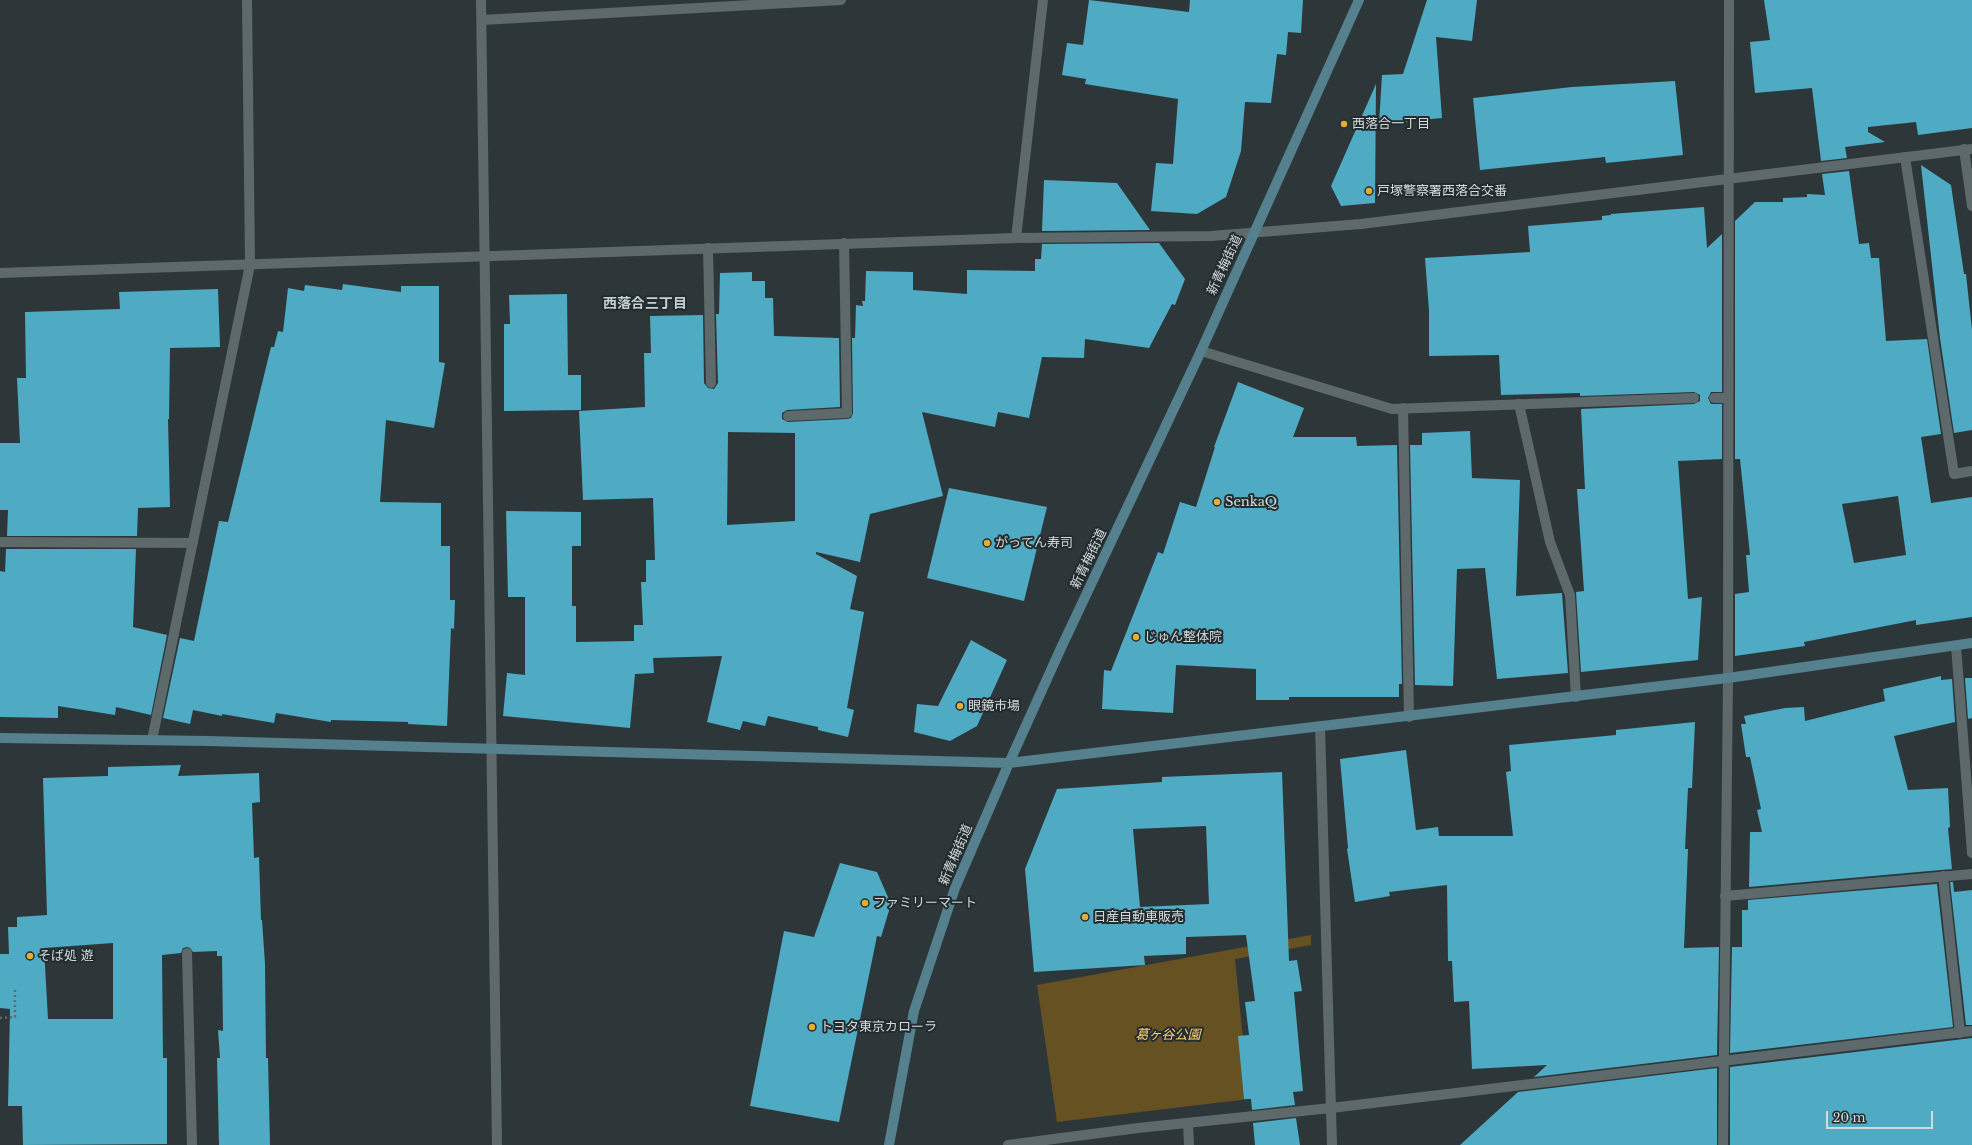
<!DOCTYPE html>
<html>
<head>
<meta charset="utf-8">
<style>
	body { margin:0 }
	#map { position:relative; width:1972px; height:1145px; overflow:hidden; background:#2d373a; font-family:"Libre Baskerville",serif }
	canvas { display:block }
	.scale { position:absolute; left:1826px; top:1111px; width:107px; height:18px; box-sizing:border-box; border:2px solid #d4dadc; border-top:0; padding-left:5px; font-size:12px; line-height:14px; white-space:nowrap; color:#d4dadc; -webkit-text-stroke:3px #232d30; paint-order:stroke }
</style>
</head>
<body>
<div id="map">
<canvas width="1972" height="1145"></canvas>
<div class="scale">20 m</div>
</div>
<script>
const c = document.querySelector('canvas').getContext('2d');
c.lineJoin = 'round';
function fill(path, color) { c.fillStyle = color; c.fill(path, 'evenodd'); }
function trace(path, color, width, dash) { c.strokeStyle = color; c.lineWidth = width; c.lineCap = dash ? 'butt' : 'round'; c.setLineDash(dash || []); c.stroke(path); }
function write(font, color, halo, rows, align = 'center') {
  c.font = font + ' "Libre Baskerville","Noto Sans JP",serif'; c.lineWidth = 4; c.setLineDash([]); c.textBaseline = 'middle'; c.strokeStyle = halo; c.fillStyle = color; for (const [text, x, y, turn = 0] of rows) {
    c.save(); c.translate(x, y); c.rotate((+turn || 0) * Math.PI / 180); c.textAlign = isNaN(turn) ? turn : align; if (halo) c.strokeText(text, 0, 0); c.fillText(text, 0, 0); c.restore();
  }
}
fill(new Path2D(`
	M1311,935V945L1235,959L1249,1099L1057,1122L1037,985Z`), '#665122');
fill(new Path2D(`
	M1089,0L1189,12L1190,0H1303L1301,33L1288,32L1286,55L1277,54L1271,103L1245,102L1241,151L1226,197L1197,214L1151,211L1156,163L1173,164L1178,99L1085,84L1086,79L1062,75L1067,43L1083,45Z
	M1427,0H1477L1472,41L1436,37L1442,118L1379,124L1382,75L1403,74Z
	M1764,0H1972V128L1918,135L1916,122L1868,127V132L1885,142L1845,147L1847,158L1821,161L1812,88L1755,93L1750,42L1770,40Z
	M1675,81L1683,155L1606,163L1605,157L1480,170L1473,98L1572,87Z
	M1376,84L1375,203L1341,206L1331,186Z
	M1921,165L1951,185L1964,274H1966L1972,330V430L1954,433L1940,338Z
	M1849,171L1859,244L1869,243L1871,258H1879L1886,341L1927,339L1941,434L1921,437L1931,503L1972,497V617L1916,625V620L1804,642L1805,646L1735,656V594L1749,592L1746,555H1750L1740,459H1735V221L1755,202H1783V198L1807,197V194L1825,195L1822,174ZM1898,496L1906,555L1854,563L1842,504Z
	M1044,180L1117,183L1150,230L1042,231Z
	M1704,207L1707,248L1722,234V392H1711L1708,398L1711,404H1722V459L1678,461L1688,599L1702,597L1698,660L1581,672L1576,592L1584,591L1577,489H1585L1581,409L1694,404L1700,401V395L1694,392L1580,396V393L1501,395L1499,355L1429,356V311L1425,258L1530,252L1528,226L1602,220V216L1611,215V214Z
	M1159,243L1185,279L1175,305L1172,304L1149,348L1085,339L1084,358L1042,357L1029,418L998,412L995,427L922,412L943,496L870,514L860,562L816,552V554L857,576L850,609L864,612L847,708L854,710L848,737L818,730V727L768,716L765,726L743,721L740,730L707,722L722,656L653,658L654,673L635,674L630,728L503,716L507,673L525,675V597H508L506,511L581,512V546H572V606H576V642L634,641V625H643L641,582H646V560H655L653,498L583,500L579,411L645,407L644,353H651L650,316L703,315L704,383L708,388L714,389L718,383L716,314H719L720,273L752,272V281H765V298H773L774,336L839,338L840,407L787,410L782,413V419L788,422L847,419L851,418L853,413L852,338H855L856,305L863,306L862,301H865L866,271L913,272V290L967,294V270L1035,271V259H1041L1042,244ZM728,432L795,433V521L727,525Z
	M343,284L401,292V286H439V362L445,363L434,428L386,420L380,502L441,503V546H450V600H455L454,629L451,628L447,726L408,724V722L331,720V722L276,713L274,723L222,714V716L193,710L190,724L163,718L180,638L194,641L219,521L228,522L271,347H274L278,331L283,332L288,288L304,291L305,285L342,290Z
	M218,289L220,347L170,348L169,419H168L170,507L138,508L137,536H7L8,510H0V443H20L17,378H26L25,312L120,309L119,292Z
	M567,294L568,375H581V410L504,411V324H510L509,295Z
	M1238,382L1304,408L1293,437H1356L1357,446L1397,445L1402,684H1399V697H1289V700H1256V669L1176,665L1173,713L1102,709L1104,670L1111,671L1158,552L1163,554L1180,502L1196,507L1215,447H1214Z
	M1470,431L1472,478L1520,480L1516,596L1562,593L1568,673L1497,679L1485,568L1457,569L1453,686L1415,685L1410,445H1422V433Z
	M949,488L1047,507L1024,601L927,578Z
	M6,549H136L133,627L167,635L151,715L116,707L115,715L58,706V718L0,717V571L5,572Z
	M971,640L1007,660L977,726L950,741L914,732L917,704L938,706Z
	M1941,676V680L1952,679L1955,722L1894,736L1908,790L1948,788L1950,827L1948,828L1952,869L1749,887L1750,832H1762L1757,810L1761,809L1750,757H1746L1741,724H1746L1744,716L1785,708L1804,707L1805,721L1885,701L1883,689Z
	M1965,678H1972V718L1968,719Z
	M1695,722L1692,788H1688L1685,849H1688L1684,948L1719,947L1717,1055L1534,1077L1547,1065L1472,1069L1469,1001L1454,1002L1452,961H1448L1447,885L1389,892L1390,896L1355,902L1347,849L1348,848L1340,759L1406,750L1416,830L1438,827L1439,836H1513L1506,772L1511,771L1509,745L1616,735V730Z
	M181,765L178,776L259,773L260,802L252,803L254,858L259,857L261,920H262L265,964L266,1058H268L270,1145H219L217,1058H220L218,1030L223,1031L222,956H217V951L193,952L190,948L187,947L183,948L181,953L162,955L163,1058H167V1144L23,1145L22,1106H8L10,1009L0,1008V954H9L8,927H17V917L47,915L43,778L108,776V767ZM113,943V1019H48L44,948Z
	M1282,772L1289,961L1297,960L1302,991L1294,992L1303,1091L1293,1092L1295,1105L1252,1110L1251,1099H1244L1238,1036L1249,1035L1245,1002L1255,1001L1246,935L1186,937V954L1144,956L1145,965L1034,972L1025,869L1057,789L1162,782V777ZM1206,826L1209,904L1140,907L1133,829Z
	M840,863L877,872L891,904L881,937L877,936L839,1122L750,1106L784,931L814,937Z
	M1950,882H1953L1954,892L1972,890V1025H1966Z
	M1937,884L1953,1027L1730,1053L1732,947H1742V910H1748V900Z
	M1972,1038V1145H1730V1067Z
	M1717,1068V1145H1460L1518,1092Z
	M1296,1118L1300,1145H1255L1253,1123Z`), '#4eabc3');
trace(new Path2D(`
	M0,1018L15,1017V990`), '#61696c', 2.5, [2, 3]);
trace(new Path2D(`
	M482,20L841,0
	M1964,149L1972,206
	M1905,157L1954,474L1972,471
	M708,248L711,383
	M1519,404L1550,542L1570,595L1576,697
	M1403,408L1409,717
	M788,416L847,413L844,243
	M0,542L193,543
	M1956,646L1972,853
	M152,740L250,265L247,0
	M1943,876L1960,1033
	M1725,896L1972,874
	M1188,1123L1189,1145`), '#5e696c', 10);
trace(new Path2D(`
	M481,0L497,1145
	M1016,238L1043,0
	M0,273L1016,238L1211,236L1361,224L1972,149
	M1201,351L1392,409L1694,398
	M1714,398H1728
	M1320,726L1332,1145
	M187,953L192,1145
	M1008,1145L1138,1128L1331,1108L1972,1031
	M1723,1145L1728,678L1729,0`), '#5e696c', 10);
trace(new Path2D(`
	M0,738L208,741L1009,763L1728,678L1972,643
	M889,1145L914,1011L955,888L1009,763L1061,648L1201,351L1359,0`), '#54818d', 10);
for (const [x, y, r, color] of [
	[1344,124,4,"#e2af34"],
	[1369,191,4,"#e2af34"],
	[1217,502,4,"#e2af34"],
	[987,543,4,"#e2af34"],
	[1136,637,4,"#e2af34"],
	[960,706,4,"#e2af34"],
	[865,903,4,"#e2af34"],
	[1085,917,4,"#e2af34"],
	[30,956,4,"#e2af34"],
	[812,1027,4,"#e2af34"]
]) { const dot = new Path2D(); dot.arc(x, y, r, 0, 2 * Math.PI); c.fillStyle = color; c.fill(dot); trace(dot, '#232d30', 1.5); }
write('13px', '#d4dadc', '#232d30', [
	["西落合一丁目",1352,124],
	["戸塚警察署西落合交番",1377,191],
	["SenkaQ",1225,502],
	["がってん寿司",995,543],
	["じゅん整体院",1144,637],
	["眼鏡市場",968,706],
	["ファミリーマート",873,903],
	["日産自動車販売",1093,917],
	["そば処 遊",38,956],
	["トヨタ東京カローラ",820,1027]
], 'left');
write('13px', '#d4dadc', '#232d30', [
	["新青梅街道",1225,265,-65],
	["新青梅街道",1089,559,-64],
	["新青梅街道",956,855,-67]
]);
write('italic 13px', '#fed172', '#232d30', [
	["葛ヶ谷公園",1168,1035]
]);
write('bold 14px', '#c3cfd3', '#232d30', [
	["西落合三丁目",645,304]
]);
</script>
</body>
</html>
